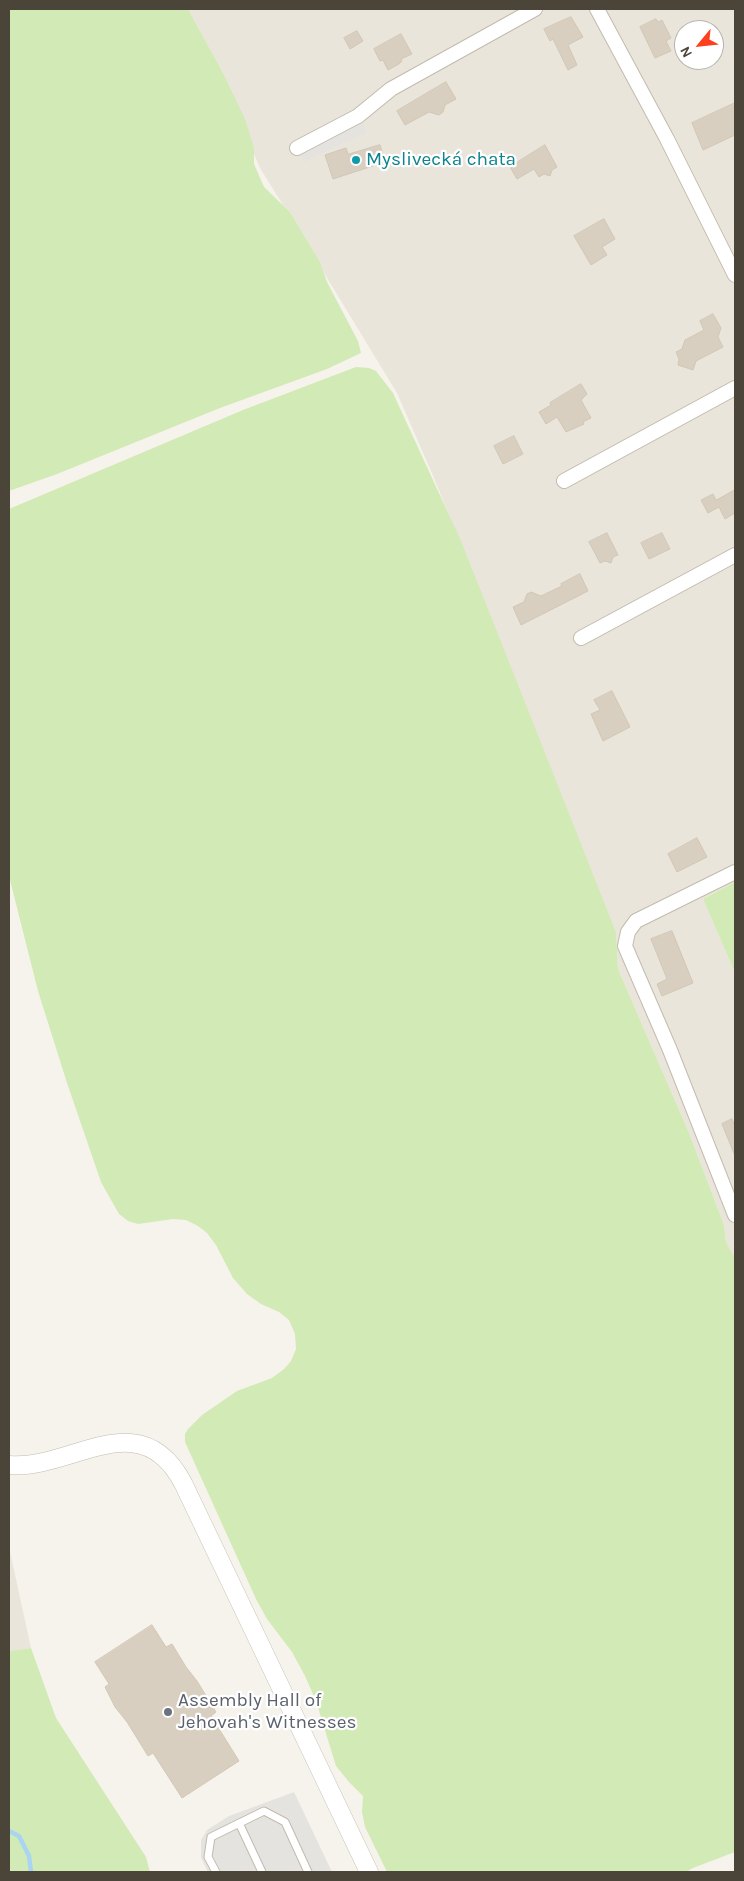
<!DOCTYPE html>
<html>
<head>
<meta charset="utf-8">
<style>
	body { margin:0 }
	#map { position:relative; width:744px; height:1881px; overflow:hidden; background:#f6f3ec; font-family:Karla,sans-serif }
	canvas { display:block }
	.frame { position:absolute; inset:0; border:10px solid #4b4439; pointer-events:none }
	.north { position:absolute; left:674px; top:20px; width:50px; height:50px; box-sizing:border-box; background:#fff; border:1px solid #b7b4b0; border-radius:50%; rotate:242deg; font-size:14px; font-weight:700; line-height:20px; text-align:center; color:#4b4439 }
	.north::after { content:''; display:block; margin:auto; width:18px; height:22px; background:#fc3f1d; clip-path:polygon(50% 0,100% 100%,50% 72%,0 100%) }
</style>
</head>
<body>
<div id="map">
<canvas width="744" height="1881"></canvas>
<div class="frame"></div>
<div class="north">N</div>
</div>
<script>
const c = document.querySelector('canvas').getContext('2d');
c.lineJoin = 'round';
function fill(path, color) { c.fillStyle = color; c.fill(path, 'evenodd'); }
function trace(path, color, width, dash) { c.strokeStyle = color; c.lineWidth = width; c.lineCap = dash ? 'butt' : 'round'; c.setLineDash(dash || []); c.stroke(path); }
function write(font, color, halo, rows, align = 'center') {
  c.font = font + ' Karla,sans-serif'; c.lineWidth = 4.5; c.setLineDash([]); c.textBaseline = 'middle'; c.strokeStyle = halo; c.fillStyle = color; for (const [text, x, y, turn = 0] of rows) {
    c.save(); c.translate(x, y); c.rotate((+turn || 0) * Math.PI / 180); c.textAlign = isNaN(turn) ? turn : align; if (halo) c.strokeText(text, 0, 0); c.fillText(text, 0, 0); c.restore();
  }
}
fill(new Path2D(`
	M188,9H735V882L703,899L735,973V1258L726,1242L724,1225L689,1133L618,969L616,932L434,478L397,393L324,273L320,262L290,212L283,205L260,168L254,154V148L221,69ZM684,30H714V60H684Z
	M9,1547L31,1648L9,1651Z`), '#eae5da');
fill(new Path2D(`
	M9,9H188L221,69L245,119L254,148V164L264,187L290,212L320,262L327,282L358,341L361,353L327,369L220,408L57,474L9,491Z
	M356,367L369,368L376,371L393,393L461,541L616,932L618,969L689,1133L724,1225L726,1242L735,1258V1852L693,1868L686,1872H387L365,1827L362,1812L363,1796L349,1782L336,1766L316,1701L305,1676L292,1652L267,1619L256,1599L185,1442V1434L188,1429L202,1415L237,1391L272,1378L284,1369L291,1361L296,1349L295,1334L289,1320L279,1312L261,1304L247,1294L233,1278L216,1245L207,1233L198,1226L186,1220L173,1219L138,1224L128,1221L119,1214L101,1182L67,1083L38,991L9,876V509L243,410Z
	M735,882V973L703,899Z
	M31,1648L56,1718L146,1857L150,1872H9V1651Z`), '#d2eab5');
fill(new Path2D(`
	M358,116L367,132L304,162L297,148Z
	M294,1792L332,1872H208L201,1858V1840L207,1830L229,1816Z`), '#e5e3e0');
trace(new Path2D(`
	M9,1831L19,1836L29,1856L31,1872`), '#a9d4f2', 4.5);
const building = new Path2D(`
	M571,17L583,37L568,45L577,65L568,70L553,39L550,41L544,29Z
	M656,19L658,22L662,20L671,38L666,41L671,51L655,58L640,27Z
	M357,31L363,41L350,49L344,38Z
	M401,34L412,54L401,59L402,61L399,64L388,70L383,60L380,61L374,49Z
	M446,82L456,99L445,105L443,112L439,115L429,112L405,125L397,111Z
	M735,103V135L703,150L692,123Z
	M380,145L385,162L333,179L325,155L346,148L348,154Z
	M545,145L557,167L552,170L550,176L544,174L539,177L534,169L517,179L510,167Z
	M604,219L615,239L602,247L607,255L591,265L574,236Z
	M713,314L721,328L718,337L723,347L696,361L693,370L678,365L679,359L676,352L682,349L685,340L704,330L700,321Z
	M581,384L587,394L581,400L591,418L583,422L584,424L566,432L557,417L546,424L539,412L551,405L550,403Z
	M514,436L523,454L503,464L494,446Z
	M735,490V513L725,519L719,507L708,513L701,500L713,494L716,500Z
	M607,533L618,555L613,557L611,563L605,561L600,563L589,542Z
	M662,533L670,549L649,559L641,543Z
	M580,574L588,591L521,625L513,607L524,602L527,594L531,592L541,596L562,586L561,584Z
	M612,691L630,727L603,741L591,714L600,710L594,700Z
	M697,838L707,857L677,872L668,854Z
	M672,931L693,983L662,996L657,984L667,979L651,939Z
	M732,1119L735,1126V1156L722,1124Z
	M152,1625L166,1647L172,1644L186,1667L197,1681L216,1712L211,1716L239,1761L182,1798L153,1753L148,1756L127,1722L115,1707L105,1687L109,1684L95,1662Z`);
fill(building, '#d8cfc1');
trace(building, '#d3c7b4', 1);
const service = new Path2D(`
	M239,1823L262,1872
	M216,1872L208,1857L211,1837L264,1811L285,1822L308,1872`);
const minor = new Path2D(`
	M597,9L667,139L735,275
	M297,148L358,116L391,89L535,9
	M564,481L735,388
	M581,638L735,555
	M735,872L636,921L628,932L625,946L670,1050L735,1215`);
const tertiary = new Path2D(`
	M9,1465C70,1471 140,1401 183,1483L369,1872`);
trace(service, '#c2bbae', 9);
trace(minor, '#c2bbae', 16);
trace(tertiary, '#c2bbae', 19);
trace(service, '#fff', 7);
trace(minor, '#fff', 14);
trace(tertiary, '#fff', 18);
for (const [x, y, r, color] of [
	[356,160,5,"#0f9aa8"],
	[168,1712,5,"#6b7280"]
]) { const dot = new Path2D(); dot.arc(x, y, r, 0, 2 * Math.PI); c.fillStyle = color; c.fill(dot); trace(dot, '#fff', 2); }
write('19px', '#0d838f', '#fff', [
	["Myslivecká chata",366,160]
], 'left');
write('19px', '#5b616d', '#fff', [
	["Assembly Hall of",178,1701],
	["Jehovah's Witnesses",178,1723]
], 'left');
</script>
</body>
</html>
